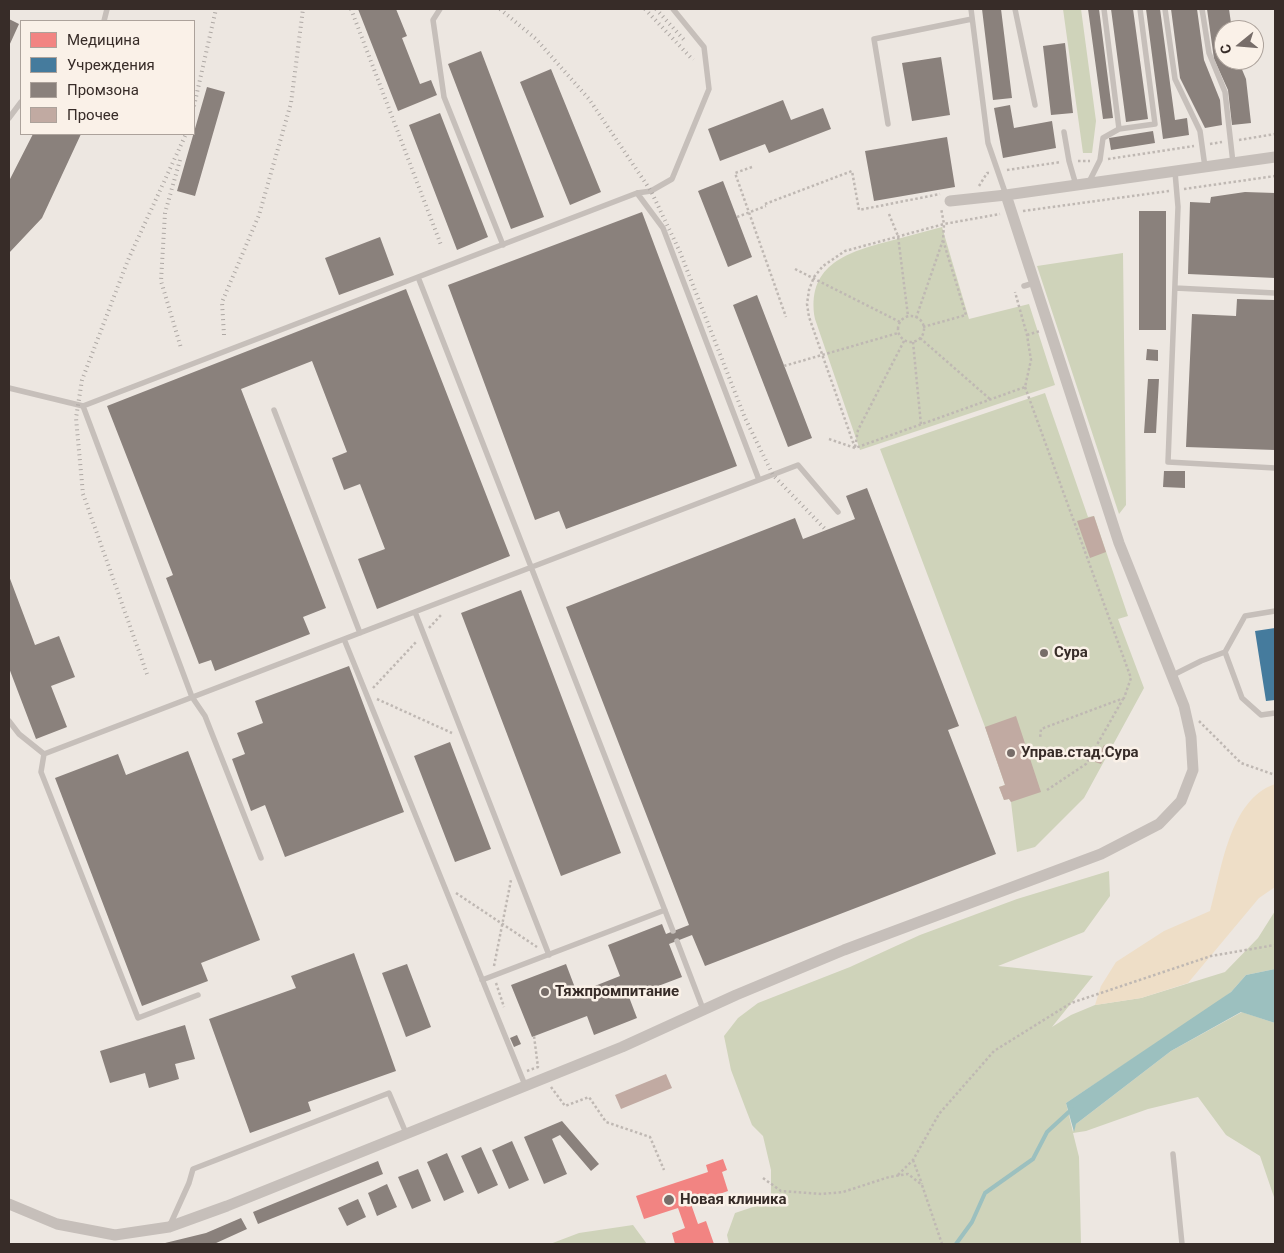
<!DOCTYPE html>
<html>
<head>
<meta charset="utf-8">
<style>
	body { margin:0 }
	#map { position:relative; width:1284px; height:1253px; overflow:hidden; background:#ede7e1; font-family:Roboto,sans-serif }
	canvas { display:block }
	.frame { position:absolute; inset:0; border:10px solid #372c28; pointer-events:none }
	.legend { position:absolute; left:20px; top:20px; width:175px; height:115px; box-sizing:border-box; background:#faf1e8; border:1px solid #aca29b; margin:0; padding:6px 9px; list-style:none; font-size:15px; color:#372c28 }
	.legend li { display:flex; align-items:center; gap:10px; height:25px }
	.legend b { width:25px; border:1px solid #aca29b }
	.north { position:absolute; left:1214px; top:20px; width:50px; height:50px; box-sizing:border-box; background:#faf1e8; border:1px solid #aca29b; border-radius:50%; rotate:253deg; font-size:14px; font-weight:700; line-height:20px; text-align:center; color:#372c28 }
	.north::after { content:''; display:block; margin:auto; width:18px; height:22px; background:#776d69; clip-path:polygon(50% 0,100% 100%,50% 72%,0 100%) }
</style>
</head>
<body>
<div id="map">
<canvas width="1284" height="1253"></canvas>
<div class="frame"></div>
<ul class="legend">
<li><b style="height:14px;background:#f28482"></b>Медицина</li>
<li><b style="height:14px;background:#457b9d"></b>Учреждения</li>
<li><b style="height:14px;background:#8a817c"></b>Промзона</li>
<li><b style="height:14px;background:#c1aaa2"></b>Прочее</li>
</ul>
<div class="north">С</div>
</div>
<script>
const c = document.querySelector('canvas').getContext('2d');
c.lineJoin = 'round';
function fill(path, color) { c.fillStyle = color; c.fill(path, 'evenodd'); }
function trace(path, color, width, dash) { c.strokeStyle = color; c.lineWidth = width; c.lineCap = dash ? 'butt' : 'round'; c.setLineDash(dash || []); c.stroke(path); }
function write(font, color, halo, rows, align = 'center') {
  c.font = font + ' Roboto,sans-serif'; c.lineWidth = 5; c.setLineDash([]); c.textBaseline = 'middle'; c.strokeStyle = halo; c.fillStyle = color; for (const [text, x, y, turn = 0] of rows) {
    c.save(); c.translate(x, y); c.rotate((+turn || 0) * Math.PI / 180); c.textAlign = isNaN(turn) ? turn : align; if (halo) c.strokeText(text, 0, 0); c.fillText(text, 0, 0); c.restore();
  }
}
fill(new Path2D(`
	M1063,9H1081L1096,121L1092,153H1083Z
	M942,227L969,319L1029,304L1055,385L860,450L815,319C806,267 844,253 886,242C905,237 923,232 942,227Z
	M1123,253L1126,505L1119,514L1037,266Z
	M1045,393L1088,517L1094,516L1128,616L1118,619L1144,688L1084,798L1035,847L1017,852L1011,802L1009,799L1004,800L999,787L1005,785L985,727L880,449Z
	M1109,871L1110,896L1084,932L998,966L1093,976L1052,1027L1071,1015L1095,1005L1141,998L1225,972L1258,938L1275,911V969L1246,975L1231,992L1214,1005L1066,1103L1073,1132L1076,1124L1171,1051L1242,1012L1275,1023V1200L1260,1156L1226,1135L1198,1097L1148,1109L1086,1131L1073,1133L1079,1157L1081,1244H729L727,1235L735,1213L771,1201V1170L763,1136L752,1125L745,1107L731,1070L724,1036L738,1018L758,1003L850,967L920,935L1017,899Z
	M633,1225L647,1244H550L579,1233Z`), '#cfd3ba');
fill(new Path2D(`
	M1275,784V887L1259,898L1188,983L1141,998L1095,1005L1101,986L1116,962L1164,931L1210,911C1222,869 1229,800 1275,784Z`), '#eedec7');
fill(new Path2D(`
	M1275,969V1023L1241,1012L1171,1051L1076,1124L1074,1132L1066,1103L1231,992L1246,975Z`), '#9cc0bf');
fill(new Path2D(`
	M723,1159L727,1170L722,1172L728,1191L691,1204L698,1224L706,1221L714,1244H675L672,1233L685,1228L678,1208L644,1219L636,1196L708,1172L706,1165Z`), '#f28482');
fill(new Path2D(`
	M1275,628V700L1266,701L1255,631Z`), '#457b9d');
fill(new Path2D(`
	M358,9H396L407,36L402,38L420,84L431,80L437,95L398,111Z
	M982,9H1001L1012,98L993,100Z
	M1088,9H1099L1113,118L1103,119Z
	M1111,9H1133L1148,119L1126,122Z
	M1146,9H1160L1175,120L1187,118L1189,135L1163,139Z
	M1171,9H1197L1204,60L1220,100L1222,125L1205,128L1180,78Z
	M1207,9H1229L1232,30H1224V60H1238L1246,79L1251,123L1232,125L1228,90L1214,59Z
	M9,19L19,24L9,46Z
	M1065,43L1073,113L1051,115L1043,46Z
	M481,51L544,217L511,229L448,64Z
	M941,57L950,115L912,121L902,63Z
	M551,69L601,192L570,205L520,82Z
	M207,87L225,92L195,196L177,191Z
	M783,100L791,120L823,108L831,129L769,153L765,144L720,161L708,129Z
	M1010,105L1014,128L1052,121L1056,148L1003,158L994,108Z
	M440,113L488,237L457,250L409,125Z
	M1153,131L1155,143L1111,150L1109,138Z
	M33,134H81L42,218L9,253V181Z
	M947,137L955,187L874,201L865,151Z
	M723,181L752,257L728,267L698,191Z
	M1245,192L1275,193V278L1188,274L1190,202L1210,203L1211,197Z
	M1139,211H1166V330H1139Z
	M642,212L737,466L566,529L559,511L535,520L448,285Z
	M380,237L394,275L339,295L325,258Z
	M406,289L510,556L377,609L358,559L385,549L360,484L344,490L332,458L347,452L312,361L241,389L326,608L303,617L310,634L215,671L211,660L199,664L166,578L173,575L107,406Z
	M757,295L812,438L788,447L733,305Z
	M1237,299L1275,300V450L1186,447L1192,314L1236,316Z
	M1147,349L1158,350V361L1146,360Z
	M1148,379H1159L1156,433H1144Z
	M1164,471H1185V488L1163,487Z
	M867,488L959,726L948,730L996,854L705,966L692,935L669,944L682,977L629,997L637,1018L594,1035L587,1016L532,1037L511,985L566,964L577,993L620,976L608,945L662,924L666,934L689,925L566,607L795,518L803,539L855,519L846,496Z
	M9,576L35,645L59,636L75,677L51,686L67,727L36,739L9,668Z
	M521,590L621,853L561,876L461,613Z
	M349,666L404,812L285,857L265,805L251,811L232,759L245,754L237,733L263,723L255,701Z
	M450,742L491,849L455,862L414,756Z
	M188,751L260,940L201,963L208,981L142,1006L55,778L118,754L126,775Z
	M354,953L396,1071L308,1102L311,1111L250,1133L209,1019L296,988L291,976Z
	M407,964L431,1027L406,1037L382,973Z
	M185,1025L195,1059L175,1064L179,1079L149,1088L145,1073L110,1083L100,1051Z
	M517,1035L521,1044L514,1047L510,1038Z
	M562,1121L599,1164L591,1171L560,1135L552,1139L567,1174L544,1184L524,1137Z
	M512,1141L529,1180L509,1189L492,1150Z
	M481,1147L498,1185L478,1194L461,1156Z
	M447,1153L464,1192L444,1201L427,1162Z
	M378,1161L383,1174L258,1224L253,1212Z
	M418,1169L431,1201L412,1209L398,1177Z
	M387,1184L397,1207L377,1216L368,1193Z
	M358,1199L366,1217L347,1226L338,1208Z
	M241,1218L247,1229L214,1244H161L206,1233Z`), '#8a817c');
trace(new Path2D(`
	M956,1244L972,1222L985,1193L1033,1159L1047,1132L1072,1109`), '#9cc0bf', 4);
fill(new Path2D(`
	M1094,516L1106,552L1090,558L1077,521Z
	M1016,716L1041,792L1011,802L1009,799L1004,800L999,787L1005,785L985,727Z
	M1104,745L1109,748L1101,764L1095,762Z
	M666,1074L672,1088L621,1109L615,1095Z`), '#c1aaa2');
trace(new Path2D(`
	M1239,140L1275,134
	M1210,144L1222,142
	M1108,159L1194,146
	M1078,161H1090
	M752,167L735,173L786,317
	M1007,170L1061,162
	M979,186L987,173H989
	M1184,189L1275,176
	M765,204L852,171L859,210L940,194
	M1023,211L1169,191
	M889,214L898,236L908,316
	M737,217L766,206
	M795,269L900,322
	M898 329a13 13 0 1 1 26 0a13 13 0 1 1-26 0Z
	M916,318L943,240L944,224L941,208
	M923,327L966,315L943,240
	M1027,335L1040,331
	M920,338L991,400
	M913,342L921,425
	M784,366L898,333
	M1025,387L1131,678L1124,698L1041,729L1040,739
	M829,439L855,448L1025,387L1031,360L1027,335L1015,292
	M855,447L858,430L904,341
	M855,448L809,317L807,304L809,290L814,277L823,266L845,251L944,224L1000,214
	M429,628L441,615
	M373,688L417,641
	M377,699L452,733
	M1199,721L1241,763L1275,775
	M1047,790L1086,764L1123,699
	M456,893L537,947
	M494,966L511,880
	M496,983L504,1007
	M527,1071L538,1067L534,1036
	M551,1087L565,1106L589,1097L606,1122L650,1137L664,1170
	M913,1160L922,1184
	M898,1175L913,1160L939,1114L994,1051L1071,1003L1211,956L1275,945
	M763,1178L781,1191L822,1194L843,1192L889,1177L908,1174L922,1185L942,1244`), '#bfb8b3', 2.5, [2.5, 2.5]);
trace(new Path2D(`
	M440,9L433,20L444,97L503,245
	M971,9L988,143L1006,195
	M1015,9L1035,105
	M1165,9L1175,79L1200,131L1205,167
	M1202,9L1209,53L1225,92L1233,163
	M104,21L107,9
	M9,118L21,102
	M888,124L874,39L972,19
	M1119,129L1155,124L1140,9
	M1064,132L1069,161L1076,185
	M1175,172L1178,207L1168,462L1275,468
	M1088,184L1100,160L1103,138L1119,129L1104,9
	M637,193L663,228L759,480
	M1024,286L1034,283
	M1175,288L1275,293
	M9,388L83,406
	M274,410L360,633
	M415,612L549,955
	M344,639L525,1085
	M1225,652L1242,698L1261,715L1275,713
	M1173,675L1201,661L1225,652L1245,616L1275,611
	M9,721L19,734L44,754
	M261,858L205,716L192,697L83,406L418,277
	M673,931L418,277L637,193L651,191L672,179L709,89L704,47L673,9
	M677,941L703,1009
	M482,980L665,910
	M198,995L138,1018L41,772L44,754L798,465L838,512
	M1173,1154L1182,1244
	M170,1225L189,1183L193,1169L389,1093L406,1133`), '#c6bfba', 5.5);
trace(new Path2D(`
	M950,201L1006,195L1275,157
	M9,1204L57,1224L115,1235L169,1227L227,1206L622,1047L736,995L844,950L1101,854L1159,824L1181,801L1193,770L1191,737L1184,706L1119,543L1006,195`), '#c6bfba', 11);
trace(new Path2D(`
	M351,9L441,245
	M500,9L536,39L589,99L651,191L680,252L745,418L773,475L826,530
	M645,9L693,60
	M656,9L686,42
	M194,106L216,9
	M180,160L165,213L161,281L181,348
	M224,335L222,302L259,215L291,103L303,9
	M147,674L83,494L76,418L82,380L128,260L186,134`), '#aea8a4', 4, [1, 4]);
for (const [x, y, r, color] of [
	[1044,653,5,"#776d69"],
	[1011,753,5,"#776d69"],
	[545,992,5,"#776d69"],
	[669,1200,6,"#776d69"]
]) { const dot = new Path2D(); dot.arc(x, y, r, 0, 2 * Math.PI); c.fillStyle = color; c.fill(dot); trace(dot, '#faf1e8', 2); }
write('bold 15px', '#372c28', '#faf1e8', [
	["Сура",1054,653],
	["Управ.стад.Сура",1021,753],
	["Тяжпромпитание",555,992],
	["Новая клиника",680,1200]
], 'left');
</script>
</body>
</html>
